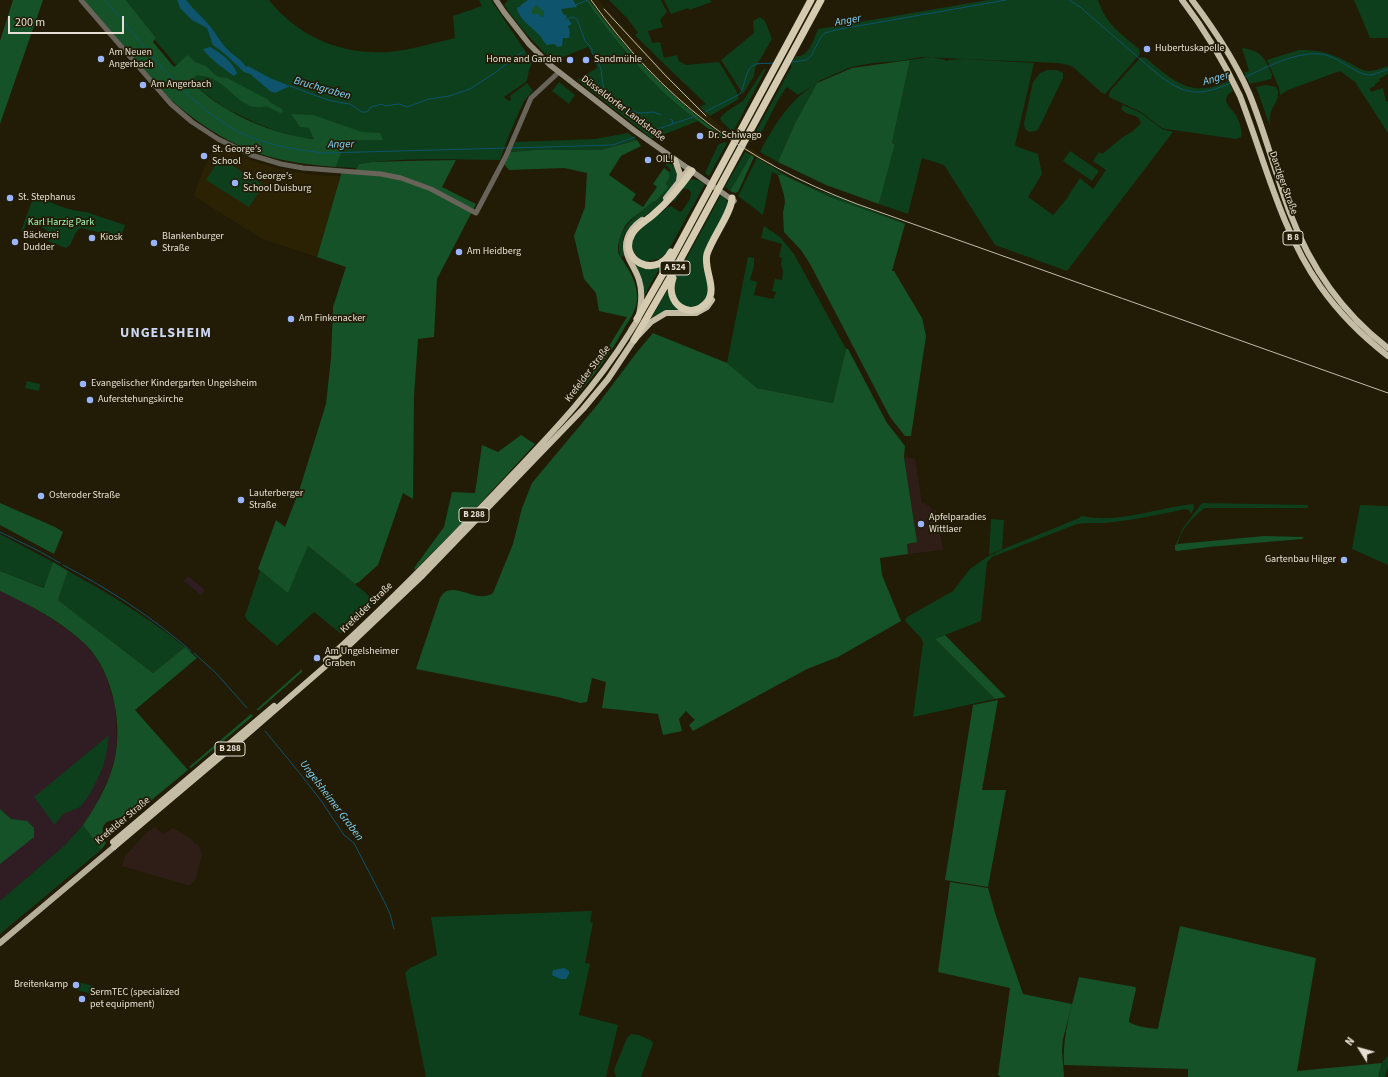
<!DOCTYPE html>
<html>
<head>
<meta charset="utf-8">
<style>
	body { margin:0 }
	#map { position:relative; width:1388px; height:1077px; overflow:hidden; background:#221b06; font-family:"Source Sans 3",sans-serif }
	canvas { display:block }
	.north { position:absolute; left:1340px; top:1029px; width:40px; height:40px; -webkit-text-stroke:3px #221b06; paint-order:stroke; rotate:307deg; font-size:11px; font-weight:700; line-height:16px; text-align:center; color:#e5e0d3 }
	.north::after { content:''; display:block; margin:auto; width:14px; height:18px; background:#e5e0d3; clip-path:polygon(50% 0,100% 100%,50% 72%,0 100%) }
	.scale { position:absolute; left:8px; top:16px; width:116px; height:18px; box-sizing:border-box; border:2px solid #e5e0d3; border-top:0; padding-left:5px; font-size:12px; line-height:14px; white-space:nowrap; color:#e5e0d3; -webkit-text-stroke:3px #221b06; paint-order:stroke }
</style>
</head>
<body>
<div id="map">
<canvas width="1388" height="1077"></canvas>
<div class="north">N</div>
<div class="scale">200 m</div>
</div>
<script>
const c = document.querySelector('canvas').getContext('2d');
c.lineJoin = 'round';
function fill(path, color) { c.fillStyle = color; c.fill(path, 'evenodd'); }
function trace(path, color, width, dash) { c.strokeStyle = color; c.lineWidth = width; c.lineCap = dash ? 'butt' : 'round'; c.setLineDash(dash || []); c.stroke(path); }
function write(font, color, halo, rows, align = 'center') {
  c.font = font + ' "Source Sans 3",sans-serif'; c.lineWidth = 3.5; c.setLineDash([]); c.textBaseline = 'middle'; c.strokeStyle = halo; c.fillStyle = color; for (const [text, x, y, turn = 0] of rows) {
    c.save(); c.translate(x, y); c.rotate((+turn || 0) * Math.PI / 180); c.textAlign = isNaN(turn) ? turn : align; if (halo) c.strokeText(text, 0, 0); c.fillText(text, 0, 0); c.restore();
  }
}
fill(new Path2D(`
	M904,457L915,459L922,503H924L931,507L932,511L936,510L943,550L908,554L907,543L917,542Z
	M155,827L163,834L173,828L190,838L199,846L202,854L196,878L190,886L122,866L125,856L147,832Z`), '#2f1e17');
fill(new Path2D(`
	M188,576L205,590L201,595L184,581Z
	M0,591L22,601L47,616L71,632L87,646L95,656L106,676L112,695L115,706L117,740L115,757L110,775L96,804L83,825L65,845L0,901Z`), '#2f1d23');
fill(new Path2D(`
	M589,0H598L689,97L725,130L741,143L774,163L773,168L751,155L723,136L682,104L640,64L613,32Z
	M216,145H218L254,161L279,169L314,175L340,176L317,257L262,239L197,198L194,195L196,189L203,170Z`), '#2b2204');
fill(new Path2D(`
	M126,0H269C298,37 342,55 388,52C411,50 433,43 455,38L453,16L482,6L479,0H491L526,52L533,60L529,70L527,81L504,97L509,101L511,100L510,96L527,83L533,91L524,101L509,135L500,160C453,160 405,157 359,164L357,168L336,167L346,140L300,138L279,132L256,123L227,109L215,101L197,87L178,63L176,65L155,40L156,38Z
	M508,0H586L628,56L655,84L698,121L655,138H651L577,80L597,68L595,58L588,47L553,61C535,44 518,26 504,5Z
	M609,0H661L667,12L660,20L663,27L648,31L652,43L660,42L664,58L677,55L679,61L686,65L719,62L736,90L739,99L710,116L700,107L706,104L660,60L635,35L638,33L627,18Z
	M664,0H710L712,2L689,10L688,8L671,14Z
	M988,0H1098C1105,23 1121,34 1139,49L1140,54L1105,94L1102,93L1073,67L1068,65L1058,63L921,57L900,61L873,63L851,67L821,80L798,95L787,87C774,103 768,124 756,141L750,142L792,66L790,65L796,56C809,58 814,38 818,29Z
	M1354,0H1388V38H1370Z
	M760,17L765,21L772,39L755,68L754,76L743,94L721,60L754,33L753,21Z
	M1242,48C1262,51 1265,58 1272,75L1271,79L1250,84L1244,73L1249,71Z
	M1299,50C1330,50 1337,57 1363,70L1368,71L1376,70L1388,66V74L1379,79L1380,81L1375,84V86L1370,88L1371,92L1383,88L1386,101L1388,102V133L1355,82L1340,71L1288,90L1280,95L1279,88L1267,60Z
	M929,57L942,59L947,61L948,60L964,59L1034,63L1015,145L1018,147L1038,154L1042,174L1028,197L1053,215L1065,201L1080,178L1093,189L1106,170L1093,161L1099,152L1102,154L1123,137L1133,131L1141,123L1138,117L1126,113L1121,109L1123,105L1141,113L1162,129L1173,132L1067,271L995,245L944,165L922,158L908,214L879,204L895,144L892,143L910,60Z
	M1141,57L1146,58C1173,81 1192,99 1228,81L1233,91C1219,99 1230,107 1236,115C1239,121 1243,131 1241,137L1236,139L1166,129L1162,128L1141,112L1109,97V95L1110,91Z
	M764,69H766L733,132L722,122L720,118L726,112L743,101Z
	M1047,70H1057L1063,73V78L1039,128L1036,131L1029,132L1025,129L1024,123L1033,82L1040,73Z
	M559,82L575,95L569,104L552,91Z
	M817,83L795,123L778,162L760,152C775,124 790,99 817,83Z
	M1266,85L1276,87C1282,96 1274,104 1271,112C1269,117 1270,122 1270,126L1256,87Z
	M628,133L637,140L601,150H535L510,152L515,142L595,139Z
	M724,142L727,143L709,176L706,174V171L718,145Z
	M1070,151L1099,171L1092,181L1063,161Z
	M745,152L751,155L730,191L725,187Z
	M220,158L264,185L249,207L206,180Z
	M757,158L791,178L813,188L905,223V224L830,197L783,175H778L772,172L763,215L738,196Z
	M666,161H668L674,167L676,173H678C677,180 674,184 670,190C665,197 659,205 652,211C635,224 616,229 625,256L621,257C613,236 629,220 645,209C648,207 649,204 652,202C654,201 656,201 657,200C661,197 664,192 667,188L666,183L670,177L669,172L671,170L666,165Z
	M692,179L698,180L705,184L668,251L660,259L647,261L646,262C640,260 635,256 633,250C627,229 656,218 668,207L671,206L680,212L682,211L690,199L691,192L688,189H683L675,201H672L689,180Z
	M36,195C51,203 69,211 86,212L125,225L121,238L81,228C72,233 74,244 66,248L48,241L50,233L43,228L27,221L23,232L21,231L33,198Z
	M721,195L727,200L728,204L705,255L709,287L708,298L698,307H686L677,301L673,287L674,281Z
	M764,226L780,237L794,254L846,349L833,403L757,388L727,363L748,257L754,258V266L750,280L757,282L754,295L773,299L776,292L772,291L775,279L782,280L783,271L781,264L782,258L779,257L782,244L761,238Z
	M630,259C643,267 649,273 663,265L660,269H659L643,298Z
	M667,291L684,311L661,313L651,318Z
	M27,381L40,384L39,391L25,388Z
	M1202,503L1308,505V508H1205C1194,516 1180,530 1178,544H1176L1183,528Z
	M1193,504L1194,508L1191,514L1189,510L1185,509C1162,514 1138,519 1114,522C1102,524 1089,522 1077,524L992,557L987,562L981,621L927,642L935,639L995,699L913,717L923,643L921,638L906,622L905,620L907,617L953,591L970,569L987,557L1003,549L1077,519L1082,516C1118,524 1156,508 1193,504Z
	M1360,505L1388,506V565L1352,549Z
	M991,519L1004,520L1002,549L989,555Z
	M0,534L53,562L45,588L0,571Z
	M308,546L366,593L374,603L345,631L340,633L314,612L277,646L247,620L245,616L260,571L288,592Z
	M68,571C108,593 149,618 185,647L153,673L58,600Z
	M109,735L106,755L103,767L90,794L80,807L63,814L56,823L54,824L34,797Z
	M83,825L101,850L0,934V901L65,845Z
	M592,911L590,922L593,923L585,963L590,964L579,1015L618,1025L606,1077H426L405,973L410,968L437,955L431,917Z
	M78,982L93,986L91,994L74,989L76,983Z
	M631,1034L639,1035L652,1041L653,1044L641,1077H616L614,1070L627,1038Z
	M1388,1056V1067L1385,1077H1378L1383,1061Z`), '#0d3f1c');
fill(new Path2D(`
	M13,0H43L0,124V41Z
	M84,0H126L156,38L153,42L174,67L188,55L195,62L206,66L214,74L219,77L227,78L267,99L270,102L282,109L283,112L280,113L266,106C244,113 232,89 215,80C210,77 202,76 197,75L191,80C215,110 275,136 314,139L309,128L300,127L291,114L313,115L362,132L380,133L383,140H346L336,167C265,162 226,147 171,100Z
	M586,0H589C628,53 670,97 723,136L721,138C698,121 675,104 654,83C629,58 607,29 586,0Z
	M536,5L544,12V16L542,17L536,14L532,15C531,10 532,8 536,5Z
	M910,60L892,143L895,144L879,204L826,185L778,162L795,123L817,83L852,68Z
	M637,140L641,146L621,156L609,175L636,194L632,200L643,207L657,187L653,184L664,168L669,172L670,177L666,183L668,188L656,201L652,202C644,211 632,216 625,226C621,233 615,248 620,256C629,270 641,287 636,306C634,313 630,319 626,325C612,352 593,377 573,400L586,383L627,317L599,311L596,293L584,279L574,236L585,207L587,173L564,168L509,170L504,164L510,152L535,150H601Z
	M751,155L754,157L738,192L735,193L730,191Z
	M456,160L442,187L476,204L437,279L434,337L418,339L414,396L413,499L403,493L378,565L359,582L355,584L308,546L288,593L258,569L276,520L285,527L299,491L326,404L331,358L333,307L346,267L317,257L342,171L354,173L359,164L373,162L404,161Z
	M778,175H783L830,197L905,224L892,271H894L922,318L926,336L911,436H905L890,417L810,264L801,250L784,232L783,213L785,202L784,195Z
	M653,333L727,363L757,388L833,403L846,349H848L887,423L905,446L904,457L917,542L907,544L908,554L880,558L882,575L901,621L838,657L807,669L693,731L689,725L695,720L686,711L679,719L682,731L663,735L658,714L602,708L606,682L592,678L587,702L580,703L558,697L416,669L440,598C442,595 444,592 447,591C461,586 478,603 493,593L513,544L522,508L532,483L598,404L637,352Z
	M521,435L535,444L464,521L415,570L414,568L444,527L452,492L475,493L482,445L498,452Z
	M0,503L55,527L63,532L54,554L0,525Z
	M1264,536L1304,537L1302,539L1208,547L1177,551L1175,550V545L1178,544Z
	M53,562L68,571L58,600L153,673L185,647L197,658L135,710L188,770L143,807L133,813L107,822C99,829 104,834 106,843L101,850L83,825C95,807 107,787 113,766C124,729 114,674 87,646C63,622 30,605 0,591V571L44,588Z
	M945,635L1006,697L995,699L935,639Z
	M302,669V672L259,710H256Z
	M998,700L982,790H1006L988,887L945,880L973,705Z
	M251,714L253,716L191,768L189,767Z
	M0,809L11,819L27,821L34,828V837L0,864Z
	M950,882L988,888L996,916L1023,994L1072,1004L1063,1039L1062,1051L1064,1077H1001L998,1075L1010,988L938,972Z
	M1180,926L1316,958L1297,1071L1382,1063L1378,1077H1188V1069L1064,1065C1062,1036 1072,1006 1079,977L1135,987L1136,989L1129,1020V1022C1137,1027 1149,1028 1157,1029L1158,1028Z`), '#155227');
fill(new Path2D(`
	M177,0H186C193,9 201,16 209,25C216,33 220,42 228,50C233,55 242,60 246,67L248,66L270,78L290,86L275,93L270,91L250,74L244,72L224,53L213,45L207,28L192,20L180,8Z
	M528,0H573L577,7L561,9L563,14L567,16L565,20L568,19L572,24L568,26L570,32L569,38H563L562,46L558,47L554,44L547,45C544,43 543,40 541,37C533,27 521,22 517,9L518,7H520L521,5ZM536,5L544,12V16L542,17L538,14H532V9H534V7Z
	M210,47C222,54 231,60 237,73L234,76C223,68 211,60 203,49Z
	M564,968L569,971V974L566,979H560L552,975L553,970Z`), '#0d546c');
trace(new Path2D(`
	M105,0C144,45 185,104 239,132C266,145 295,150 325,153L508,148
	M1069,0L1080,7L1161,77C1188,96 1200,96 1231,83
	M575,5L588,0
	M566,19L573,17L577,19L585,41L589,45L592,49V53L596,58L601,69L602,78V81L604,88L611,100L621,108L629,111L641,113L654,112L661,115
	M792,62L806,60L811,56L821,37L825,33L835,30L1006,0
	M1245,77C1268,67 1294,52 1320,54C1337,55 1357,76 1371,75C1376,74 1383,71 1388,69
	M290,86L328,100L343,103L350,104L362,112H367L371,107L382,104L385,106L399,104L407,107L429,99L449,96L470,89L496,72L514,58L524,51
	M705,112L740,94C746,85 744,68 756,64C761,63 768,64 773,63
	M670,119L673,121L672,124
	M646,133L696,116
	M511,148L613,145L635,137
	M0,532L39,551L60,563
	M63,565C109,589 152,617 191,651
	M194,653L216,673L247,708
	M265,731L302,776L322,802L344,835L354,843L384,901L390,914L394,929`), '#0d546c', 1);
trace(new Path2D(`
	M81,0L171,104L192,122L218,139L251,155L281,164L303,168L381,174L401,178L431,189L476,213L506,156L531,98L559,72`), '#68645a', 5);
trace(new Path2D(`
	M496,0L504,12L529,44L550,65L635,131L734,201`), '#938d7d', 5.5);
trace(new Path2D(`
	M0,943L114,847`), '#b5ae98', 6);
trace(new Path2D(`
	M1182,0C1205,30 1224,62 1240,96C1264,158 1281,231 1320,286C1339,313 1362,336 1388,356
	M1192,0C1214,29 1234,59 1249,93C1265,132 1275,173 1290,213C1310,266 1342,313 1388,348
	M675,160L680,174L679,181
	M666,198L689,169
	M326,660C385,607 441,549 496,492C545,440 592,393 630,332C632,328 636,323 638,319C641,307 643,292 639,280C637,273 633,267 630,261C621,244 628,230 642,220
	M113,842L274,706
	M114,847L237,743L344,650L423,575L583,409L608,379L634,340L651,322L666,313H696L707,307L712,300`), '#c4bca4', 6);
trace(new Path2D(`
	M671,252C656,280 617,260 632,234C637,225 648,220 655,213C669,201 681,186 692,171
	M673,278C664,303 690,322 707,302C718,288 703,270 707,254C712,238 732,212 732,198
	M637,319L672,258L811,0
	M634,340L679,262L821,0`), '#d4cbb1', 7);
trace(new Path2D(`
	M591,0C662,99 743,161 857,204L1388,393
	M604,9L665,75L706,116`), '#c2bcae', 1);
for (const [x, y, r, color] of [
	[1147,49,4,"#9bb5fd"],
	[101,59,4,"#9bb5fd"],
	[570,60,4,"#9bb5fd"],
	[586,60,4,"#9bb5fd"],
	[143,85,4,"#9bb5fd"],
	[700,136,4,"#9bb5fd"],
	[204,156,4,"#9bb5fd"],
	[648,160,4,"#9bb5fd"],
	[235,183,4,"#9bb5fd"],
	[10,198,4,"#9bb5fd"],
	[92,238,4,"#9bb5fd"],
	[15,242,4,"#9bb5fd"],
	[154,243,4,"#9bb5fd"],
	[459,252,4,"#9bb5fd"],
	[291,319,4,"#9bb5fd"],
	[83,384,4,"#9bb5fd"],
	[90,400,4,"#9bb5fd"],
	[41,496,4,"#9bb5fd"],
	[241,500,4,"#9bb5fd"],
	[921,524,4,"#9bb5fd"],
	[1344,560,4,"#9bb5fd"],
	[317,658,4,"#9bb5fd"],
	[76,985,4,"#9bb5fd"],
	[82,999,4,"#9bb5fd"]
]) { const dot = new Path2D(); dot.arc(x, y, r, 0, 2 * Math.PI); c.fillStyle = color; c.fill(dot); trace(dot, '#221b06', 1.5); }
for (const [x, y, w] of [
	[1293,238,20],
	[675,268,30],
	[474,515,30],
	[230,749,30]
]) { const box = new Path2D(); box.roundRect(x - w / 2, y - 7, w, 14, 3); c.fillStyle = '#221b06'; c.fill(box); trace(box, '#e5e0d3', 1); }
write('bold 9px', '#e5e0d3', null, [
	["B 8",1293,238],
	["A 524",675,268],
	["B 288",474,515],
	["B 288",230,749]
]);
write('10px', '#e5e0d3', '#221b06', [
	["Hubertuskapelle",1155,49],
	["Am Neuen",109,53],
	["Angerbach",109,65],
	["Home and Garden",562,60,"right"],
	["Sandmühle",594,60],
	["Am Angerbach",151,85],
	["Dr. Schiwago",708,136],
	["St. George’s",212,150],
	["School",212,162],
	["OIL!",656,160],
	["St. George’s",243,177],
	["School Duisburg",243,189],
	["St. Stephanus",18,198],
	["Bäckerei",23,236],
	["Dudder",23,248],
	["Blankenburger",162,237],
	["Straße",162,249],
	["Kiosk",100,238],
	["Am Heidberg",467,252],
	["Am Finkenacker",299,319],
	["Evangelischer Kindergarten Ungelsheim",91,384],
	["Auferstehungskirche",98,400],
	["Lauterberger",249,494],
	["Straße",249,506],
	["Osteroder Straße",49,496],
	["Apfelparadies",929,518],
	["Wittlaer",929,530],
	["Gartenbau Hilger",1336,560,"right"],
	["Am Ungelsheimer",325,652],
	["Graben",325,664],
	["Breitenkamp",68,985,"right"],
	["SermTEC (specialized",90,993],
	["pet equipment)",90,1005]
], 'left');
write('10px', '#e5e0d3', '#221b06', [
	["Düsseldorfer Landstraße",623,109,37],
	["Danziger Straße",1283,183,70],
	["Krefelder Straße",588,374,-53],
	["Krefelder Straße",367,608,-44],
	["Krefelder Straße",123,821,-40]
]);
write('10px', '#a6fab5', '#221b06', [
	["Karl Harzig Park",61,223]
]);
write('italic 11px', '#7ed6fb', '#221b06', [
	["Anger",848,21,-10],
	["Anger",1216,79,-16],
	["Bruchgraben",322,89,16],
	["Anger",341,145,-1],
	["Ungelsheimer Graben",331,801,53]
]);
c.letterSpacing = '1px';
write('bold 14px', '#ced8f4', '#221b06', [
	["UNGELSHEIM",166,334]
]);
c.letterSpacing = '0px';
</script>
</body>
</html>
